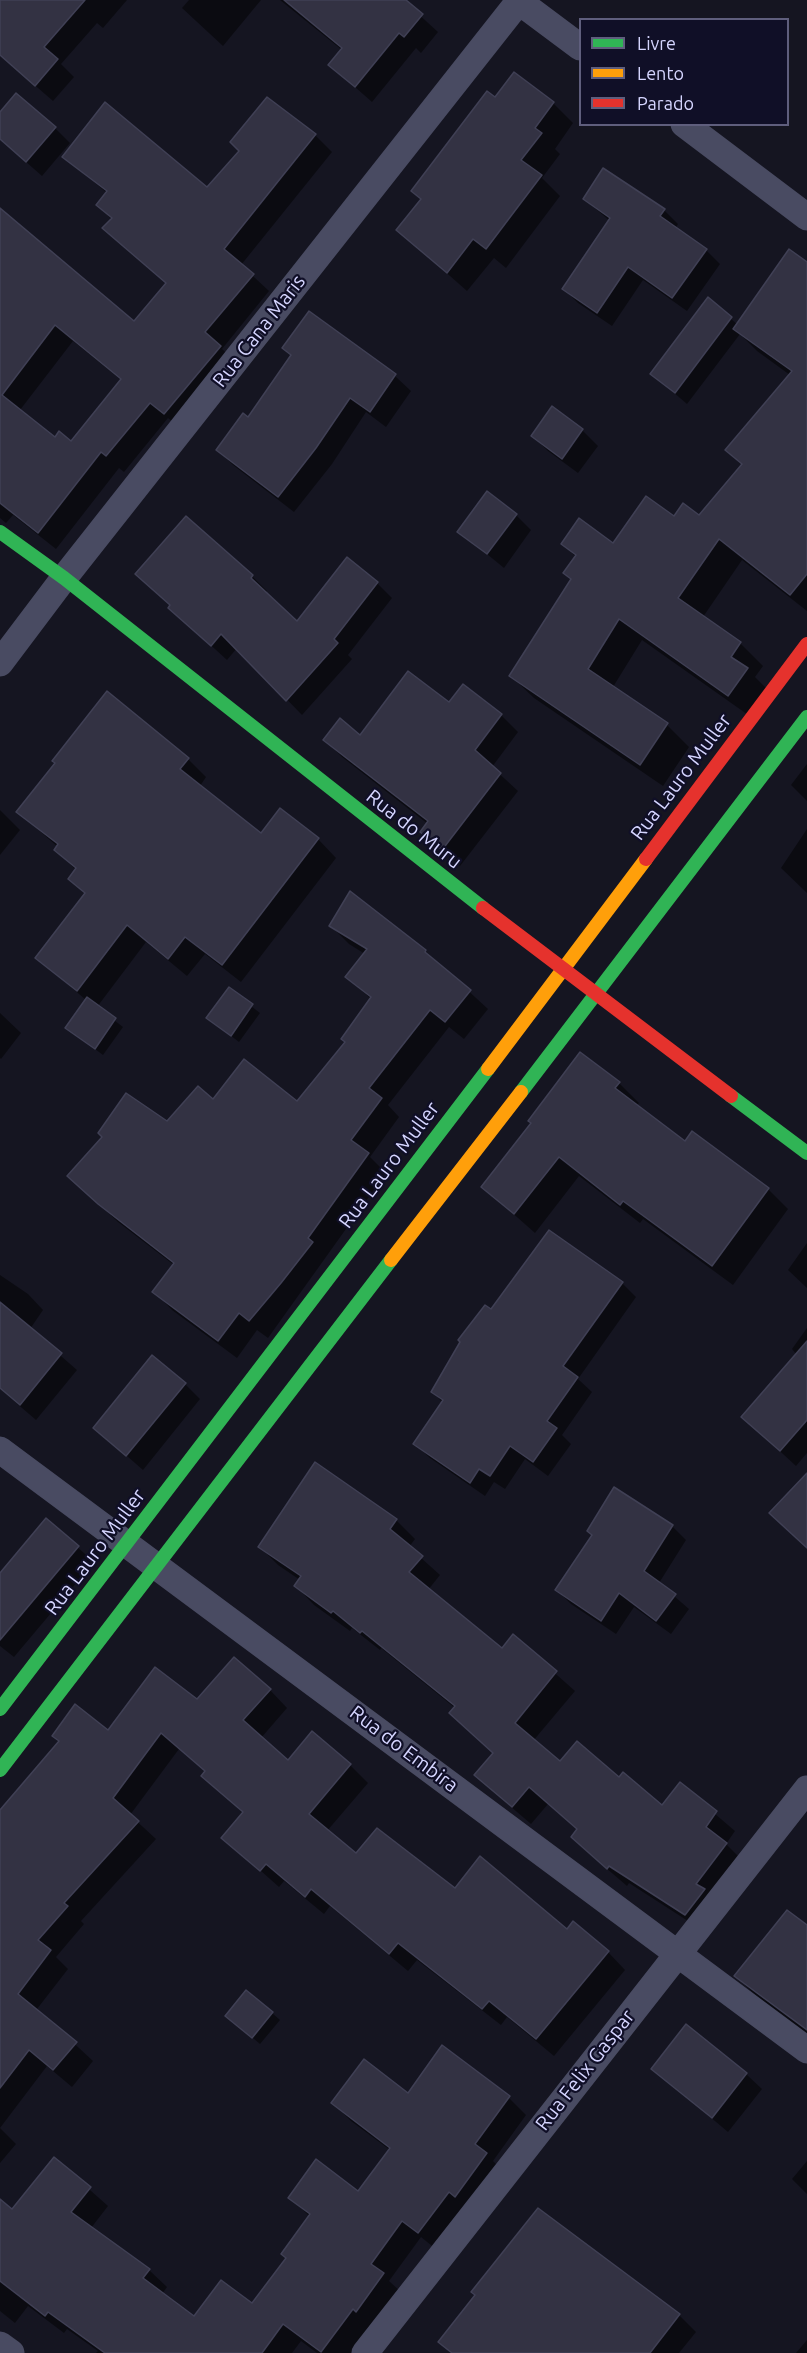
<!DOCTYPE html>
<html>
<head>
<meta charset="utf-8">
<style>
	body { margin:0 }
	#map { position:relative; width:807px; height:2353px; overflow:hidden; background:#151521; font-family:Ubuntu,sans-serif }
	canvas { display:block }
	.legend { position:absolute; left:579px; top:18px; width:210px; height:108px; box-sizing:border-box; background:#100f27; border:2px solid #5f5e7d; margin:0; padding:8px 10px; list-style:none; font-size:18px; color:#d5d5ff }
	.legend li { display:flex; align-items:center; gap:12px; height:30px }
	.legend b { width:30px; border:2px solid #5f5e7d }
</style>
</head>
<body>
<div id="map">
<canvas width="807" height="2353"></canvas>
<ul class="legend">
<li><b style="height:8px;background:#30b455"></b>Livre</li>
<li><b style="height:8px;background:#ff9f0a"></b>Lento</li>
<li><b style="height:8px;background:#e5322d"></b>Parado</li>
</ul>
</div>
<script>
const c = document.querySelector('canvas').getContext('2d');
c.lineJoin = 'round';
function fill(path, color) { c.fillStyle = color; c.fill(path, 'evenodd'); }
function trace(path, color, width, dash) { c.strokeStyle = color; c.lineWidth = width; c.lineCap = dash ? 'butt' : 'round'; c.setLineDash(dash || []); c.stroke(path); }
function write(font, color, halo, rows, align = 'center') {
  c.font = font + ' Ubuntu,sans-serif'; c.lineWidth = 4.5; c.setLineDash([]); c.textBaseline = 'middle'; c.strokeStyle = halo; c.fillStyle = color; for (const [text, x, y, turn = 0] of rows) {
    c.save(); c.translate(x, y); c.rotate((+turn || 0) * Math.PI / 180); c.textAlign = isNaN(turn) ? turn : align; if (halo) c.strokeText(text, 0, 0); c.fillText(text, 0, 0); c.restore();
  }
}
fill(new Path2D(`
	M0,0H127L103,28L97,23L61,64L74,77L53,101L0,55Z
	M189,0H261L223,46L182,8Z
	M280,0H403L438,32L421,53L416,48L372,102L330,65L342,50Z
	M267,99L315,135L332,152L241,265L269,291L222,349L237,363L182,430L168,418L124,472L119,468L56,549L13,515L6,523L0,518V216L134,323L167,284L105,228L112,220L98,205L107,193L64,157L207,189L241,151L232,142ZM73,341L121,380L71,443L55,439L20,410Z
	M496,100L553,103L573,123L555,149L560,154L542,178L560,196L506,268L494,258L467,291L398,230Z
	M0,115L55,128L70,143L42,176L0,139Z
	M584,199L664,210L678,224L675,229L706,250L720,264L687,311L643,280L612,326L578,303L564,289L610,221Z
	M807,263V611L742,560L703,617L741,644L763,666L755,677L769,691L751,717L642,640L613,687L667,725L689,747L663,786L534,698L511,676L572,581L565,573L576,557L563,544L613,545L674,518L700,517L743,465L727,450L790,375L757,351L740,334L687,404L652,374L708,299L738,325Z
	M309,313L395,376L411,391L386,427L366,412L332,464L294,512L233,465L218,450L249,419L292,357L284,348Z
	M552,409L582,430L598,446L578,473L548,451L533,436Z
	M516,515L531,530L504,568L459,531Z
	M252,576L267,591L265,594L297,624L377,583L392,598L348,655L352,659L302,715L237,648L227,660L170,608Z
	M450,704L501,715L518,732L492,767L518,791L460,866L422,832L428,824L342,757L325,740L361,737Z
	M188,759L206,777L200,786L261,835L318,839L336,858L241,982L205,954L187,976L146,942L97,1007L123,1027L103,1055L67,1028L86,1000L37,958L85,894L70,879L76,870L56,850L58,847L18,812Z
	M807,764V801L791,785Z
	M0,810L20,830L0,855Z
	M807,829V893L781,868Z
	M331,926L425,951L488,1009L464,1039L449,1027L388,1105L399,1117L370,1157L386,1173L268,1338L257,1330L237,1358L172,1310L154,1291L174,1265L118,1222L69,1176L213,1101L297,1103L347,1042L371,999L347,977L365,954L349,944Z
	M229,989L260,1013L239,1042L208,1018Z
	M0,1013L21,1033L1,1059L0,1058Z
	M619,1083L639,1103L636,1106L686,1143L768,1189L788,1209L733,1285L643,1219L640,1223L579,1176L535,1233L483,1187Z
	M807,1243V1288L788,1270Z
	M0,1275L28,1294L43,1310L30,1329L77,1370L36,1420L0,1389Z
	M622,1283L636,1297L578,1379L592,1392L562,1435L571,1444L548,1476L525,1459L505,1489L494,1482L485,1496L430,1458L415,1444L443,1403L433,1392Z
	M807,1328V1453L796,1466L743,1417L797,1355L792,1349Z
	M185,1384L200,1399L143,1470L95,1428Z
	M315,1465L396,1520L415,1539L409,1547L440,1575L428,1590L502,1650L513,1636L575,1691L533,1741L560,1764L619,1780L662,1807L680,1784L735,1831L726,1844L744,1862L705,1932L629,1883L627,1886L591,1855L578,1830L548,1804L531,1824L495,1793L477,1775L494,1754L455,1708L381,1648L380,1650L352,1628L350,1631L314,1605L296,1586L300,1580L278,1565L260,1547Z
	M47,1520L94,1562L14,1657L0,1646V1575Z
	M672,1526L686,1540L659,1583L689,1609L671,1634L634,1607L616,1634L571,1604L557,1590Z
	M270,1690L287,1708L261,1738L288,1762L350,1765L368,1783L327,1831L356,1855L567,1932L608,1952L625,1970L554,2056L507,2017L501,2025L417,1960L408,1971L330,1906L324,1914L284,1881L279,1887L224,1838L244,1814L203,1776L206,1772L179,1749L130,1815L156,1839L81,1921L84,1924L56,1957L68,1969L37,2009L93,2061L72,2087L47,2066L0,2128L16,2144L0,2163V1813L109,1732L198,1701Z
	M807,1927V2037L762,2002L736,1976Z
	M272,2013L280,2020L260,2044L227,2016Z
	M653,2069L746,2074L762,2089L728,2132Z
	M408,2095L509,2098L526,2115L493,2161L504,2172L437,2250L421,2237L389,2281L401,2292L351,2353H317L301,2341L292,2353H96L98,2351L67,2329L64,2333L28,2306L15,2323L0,2311V2201L12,2211L55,2159L108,2206L91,2228L149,2270L167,2287L162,2294L194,2319L253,2305L287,2259L310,2217L290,2197L359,2193L390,2150L351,2121L333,2103Z
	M807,2161V2194L792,2179Z
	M679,2315L696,2332L679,2353H451L440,2342Z
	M807,2340V2353H796Z`), '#0007');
const building = new Path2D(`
	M0,0H85L44,47L58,59L35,86L0,55Z
	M284,0H406L423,14L404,37L399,33L355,87L328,65L342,48Z
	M514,72L554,102L535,128L542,133L521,160L542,175L486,249L473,239L447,273L396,230L421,199L411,191L487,91L495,97Z
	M16,93L56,127L26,162L0,139V112Z
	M267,97L316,134L224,249L254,274L205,332L221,346L164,414L150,403L106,456L101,452L38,533L0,503V208L134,321L166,283L102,228L112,218L96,205L107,191L62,157L105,102L207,187L239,151L230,142ZM55,325L121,379L71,441L59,431L55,437L2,395Z
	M603,168L665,209L660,216L707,249L672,298L628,267L597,313L562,289L610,218L583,199Z
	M789,249L807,262V574L790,595L719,539L678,598L741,642L731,657L748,668L728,696L619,619L588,669L668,723L640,765L509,676L571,579L563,573L576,555L561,544L579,518L613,543L646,496L674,516L683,503L699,515L742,464L725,450L792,371L733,329Z
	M708,297L732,317L675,393L650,374Z
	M309,311L396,374L370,412L350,398L316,448L278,497L216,450L243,413L248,417L291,355L282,348Z
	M552,406L583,429L562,459L531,436Z
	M487,491L517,514L487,554L457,532Z
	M186,516L253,575L251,578L297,621L347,557L378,582L334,639L338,643L286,701L221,634L211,646L168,608L170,605L135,574Z
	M408,671L449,702L463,684L502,714L475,750L501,773L442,850L420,832L428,821L323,740L340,718L360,735Z
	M107,691L189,758L180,769L261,833L280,808L319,838L222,965L185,937L168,959L127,925L77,991L35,958L85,893L68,879L76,868L54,850L58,844L16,812L55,763L52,761Z
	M350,891L426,950L425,952L471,990L445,1022L430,1010L369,1088L382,1098L351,1140L369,1153L308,1238L313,1242L281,1283L249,1321L239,1313L218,1341L152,1292L174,1263L98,1204L67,1176L102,1137L98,1133L126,1093L167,1121L198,1086L213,1099L244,1059L297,1101L345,1042L341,1039L371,997L345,977L367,949L329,926Z
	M229,987L253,1004L231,1036L206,1018Z
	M87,997L116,1018L95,1049L65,1028Z
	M580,1052L620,1082L615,1088L685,1141L692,1131L769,1188L712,1266L623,1201L620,1205L559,1157L514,1214L481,1187L531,1123L528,1121Z
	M549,1230L623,1282L563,1366L578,1377L547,1421L557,1428L533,1462L510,1446L490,1476L479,1469L470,1483L413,1444L443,1400L431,1392L460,1342L458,1340L485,1305L491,1309Z
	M0,1302L62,1353L20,1405L0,1388Z
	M807,1341V1420L780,1451L741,1417Z
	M152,1355L186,1383L126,1456L93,1428Z
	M315,1462L397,1519L390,1529L423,1556L409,1572L502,1648L513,1634L557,1671L515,1723L560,1761L577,1741L619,1777L623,1772L662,1805L680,1782L717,1811L706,1827L727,1843L696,1884L705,1889L685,1915L609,1866L607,1869L571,1837L577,1829L529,1787L512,1807L474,1775L493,1753L449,1713L455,1706L362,1631L360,1633L333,1611L331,1613L294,1586L301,1576L258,1547Z
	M807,1473V1548L769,1513Z
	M614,1487L673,1525L644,1571L676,1594L656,1621L619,1593L601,1621L555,1590L592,1535L587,1531Z
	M46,1518L79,1546L0,1640V1573Z
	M234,1657L271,1689L243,1720L288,1760L312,1731L351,1764L309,1814L356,1853L377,1828L455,1888L480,1856L567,1929L573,1921L609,1951L536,2039L489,2001L482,2009L398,1943L389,1954L311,1889L305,1897L266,1864L260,1871L221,1838L243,1812L201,1776L205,1771L161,1733L113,1798L139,1821L64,1903L68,1906L38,1940L51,1950L18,1994L77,2042L53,2070L29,2050L0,2088V1810L59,1741L52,1736L75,1704L108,1730L155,1667L197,1699Z
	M787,1910L807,1925V2030L734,1976Z
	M246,1990L273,2012L252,2038L225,2016Z
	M686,2024L747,2073L712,2118L651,2069Z
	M442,2045L510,2096L475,2144L487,2153L455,2197L449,2192L418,2233L402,2221L371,2264L384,2273L356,2312L353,2309L321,2352L283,2324L262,2353H105L48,2312L45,2316L0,2281V2199L12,2209L54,2157L91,2187L71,2212L150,2269L143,2278L194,2316L221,2280L252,2303L286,2258L281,2254L310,2214L288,2198L316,2159L358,2191L390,2148L331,2103L364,2059L408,2093Z
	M538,2208L680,2314L650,2353H452L438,2342L475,2295L471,2292Z`);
fill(building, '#333243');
trace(building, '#404055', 1.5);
trace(new Path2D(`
	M517,0L580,47
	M684,124L807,217
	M0,663L64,578L520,0
	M0,1450L807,2050
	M0,2345L11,2353
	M365,2353L807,1789`), '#494b62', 27);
trace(new Path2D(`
	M0,532L64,578L483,908
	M521,1092L807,717
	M731,1096L807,1153
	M0,1709L488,1069
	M0,1770L391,1260`), '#30b455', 14);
trace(new Path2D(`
	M488,1069L646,859
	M391,1260L521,1092`), '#ff9f0a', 14);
trace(new Path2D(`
	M646,859L807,644
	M483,908L731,1096`), '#e5322d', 14);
write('20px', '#d5d5ff', '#100f27', [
	["Rua Cana Maris",259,331,-52],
	["Rua Lauro Muller",681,777,-53],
	["Rua do Muru",414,829,38],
	["Rua Lauro Muller",389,1165,-53],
	["Rua Lauro Muller",95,1552,-53],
	["Rua do Embira",404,1749,37],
	["Rua Felix Gaspar",585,2070,-52]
]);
</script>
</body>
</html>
